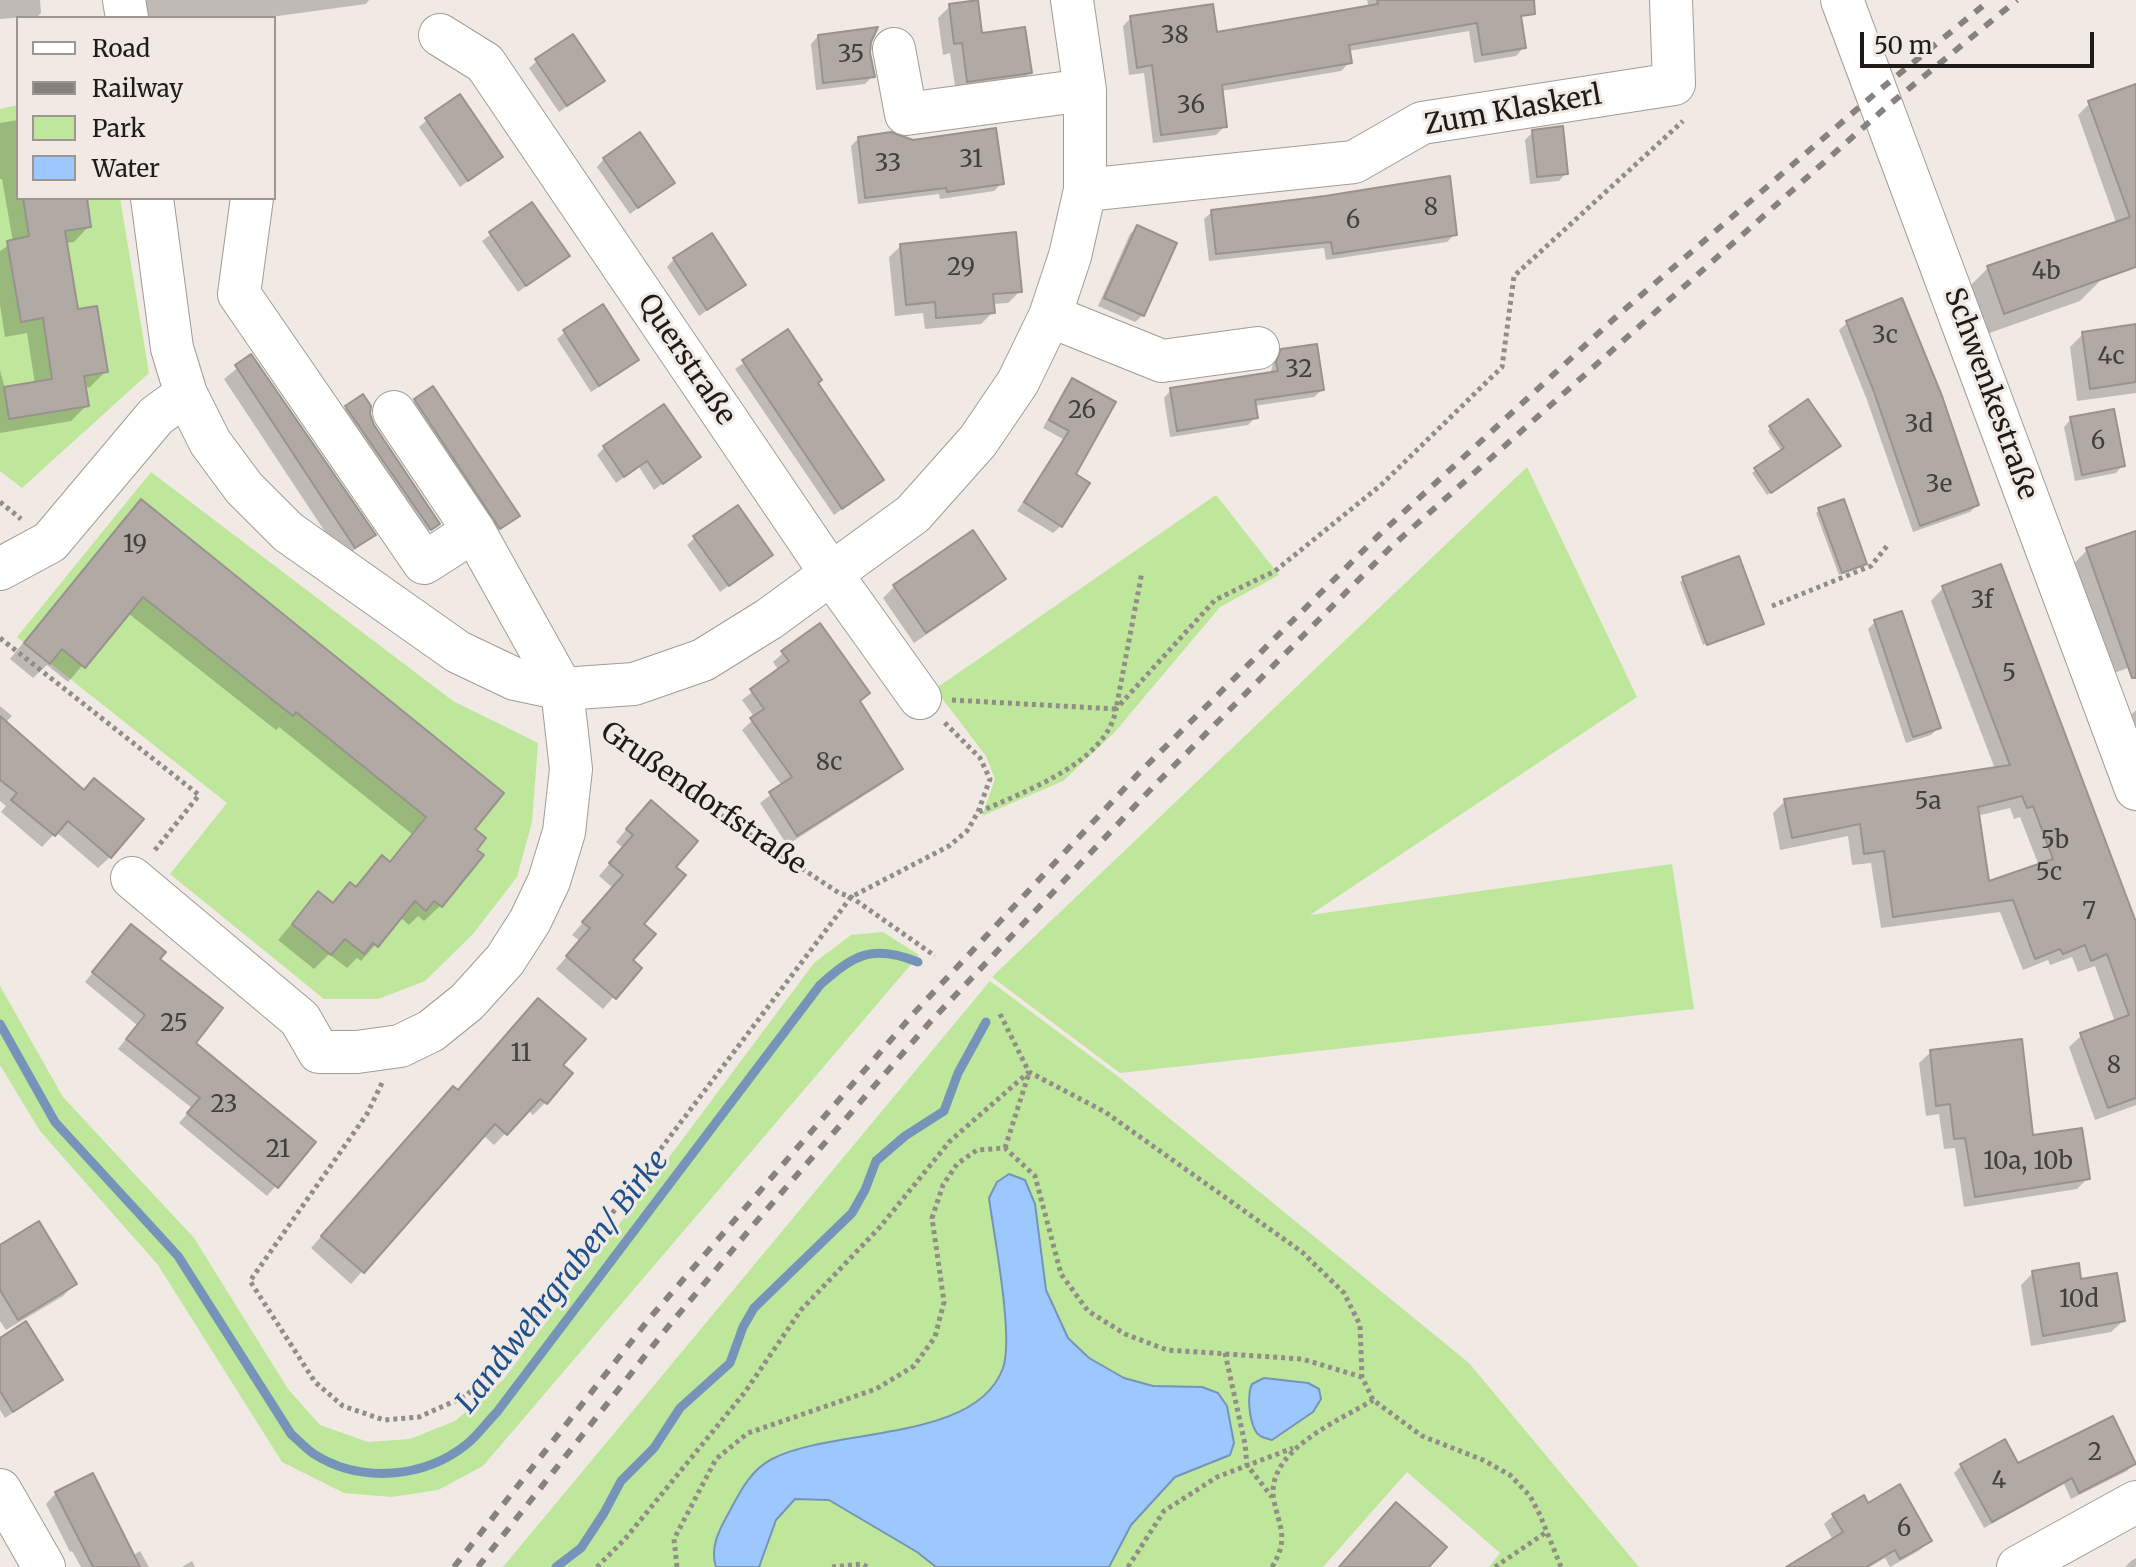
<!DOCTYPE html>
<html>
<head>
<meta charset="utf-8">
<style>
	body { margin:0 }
	#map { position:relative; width:2136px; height:1567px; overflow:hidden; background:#f0e9e4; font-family:Merriweather,serif }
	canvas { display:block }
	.legend { position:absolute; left:16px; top:16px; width:260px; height:184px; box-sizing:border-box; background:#f0e9e4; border:2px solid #9c9793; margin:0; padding:10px 14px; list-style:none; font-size:24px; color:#1e1b19 }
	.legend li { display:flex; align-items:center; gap:16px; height:40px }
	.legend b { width:40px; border:2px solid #9c9793 }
	.scale { position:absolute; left:1860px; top:32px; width:234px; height:36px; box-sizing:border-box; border:4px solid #1e1b19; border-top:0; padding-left:10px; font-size:24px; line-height:28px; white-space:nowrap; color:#1e1b19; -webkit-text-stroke:6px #f0e9e4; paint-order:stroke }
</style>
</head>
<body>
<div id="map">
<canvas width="2136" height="1567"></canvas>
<ul class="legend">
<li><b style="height:10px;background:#fff"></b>Road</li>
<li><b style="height:10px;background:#87827f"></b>Railway</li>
<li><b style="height:22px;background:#bee79b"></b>Park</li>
<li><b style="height:22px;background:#9cc8fe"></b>Water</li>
</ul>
<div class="scale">50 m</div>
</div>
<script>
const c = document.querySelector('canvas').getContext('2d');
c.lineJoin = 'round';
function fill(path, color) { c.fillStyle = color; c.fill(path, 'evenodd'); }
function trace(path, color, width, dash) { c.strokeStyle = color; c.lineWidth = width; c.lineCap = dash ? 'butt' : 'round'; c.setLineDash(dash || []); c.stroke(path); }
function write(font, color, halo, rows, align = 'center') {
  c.font = font + ' Merriweather,serif'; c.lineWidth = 6; c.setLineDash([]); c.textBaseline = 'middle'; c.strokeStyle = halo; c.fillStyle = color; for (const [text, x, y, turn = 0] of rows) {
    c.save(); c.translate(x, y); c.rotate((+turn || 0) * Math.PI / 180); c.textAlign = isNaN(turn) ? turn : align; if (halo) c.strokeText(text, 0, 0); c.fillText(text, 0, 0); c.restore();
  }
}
fill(new Path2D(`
	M18,105V198H120L149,373L22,488L0,471V109Z
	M1527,467L1637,697L1310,915L1672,864L1694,1009L1120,1073L992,977Z
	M151,472L453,701L538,743L532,822L517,877L473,934L425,981L378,999H324L170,874L227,803L17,637Z
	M1216,495L1279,575L1220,607L1114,733L1063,781L982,816L995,779L986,756L935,689Z
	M883,932L919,955L483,1466L438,1490L391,1497L344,1493L282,1462L158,1265L40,1131L0,1065V986L63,1097L194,1238L288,1389L320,1425L368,1442L410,1439L455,1421L503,1380L814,963L851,935Z
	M990,981L1120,1078L1469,1363L1639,1567H1489L1500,1553L1407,1472L1323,1567H503Z`), '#bee79b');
const water = new Path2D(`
	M1009,1174L1025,1180L1035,1204L1046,1290L1068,1338L1089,1358L1124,1378L1153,1386L1202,1387L1218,1393L1227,1406L1234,1443L1230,1455L1175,1477L1131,1525L1109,1567H936L917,1552L829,1500L795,1499L776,1520L759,1567H716C710,1549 718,1532 727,1516C739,1494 749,1471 772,1459C833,1427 976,1443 1003,1368C1014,1337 994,1236 989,1198L997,1182Z
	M1264,1378L1308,1383L1319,1389L1321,1399L1313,1412L1272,1440C1265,1438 1258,1437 1255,1430C1249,1418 1247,1395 1252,1384Z`);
fill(water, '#9cc8fe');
trace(water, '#7694b9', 2);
fill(new Path2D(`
	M0,0H40L41,13L38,16L0,19Z
	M142,0H369L366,4L263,18H145Z
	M1367,0H1516L1524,47L1516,56L1474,63L1469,31L1348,51L1350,62L1341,71L1221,91L1225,126L1216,135L1153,143L1144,73L1129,75L1123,26L1131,18L1215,34L1369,8Z
	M950,6L981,35L1030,72L1018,84L956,92L950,53L943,55L938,18Z
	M818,36L869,41L868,53L873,76L865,84L816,90L811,44Z
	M537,61L602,81L559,112L529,68Z
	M2136,85V241L2124,245L2078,115L2090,103Z
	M18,120V198H85L89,226L74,242L65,243L77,311L106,371L90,387L84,388L87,405L71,421L0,433V370L5,389L35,384L27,333L5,337L0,305V251L13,242L2,179H0V123Z
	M427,120L500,157L460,187L419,127Z
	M1533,132L1566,173L1559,181L1530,184L1525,140Z
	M859,138L912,142L1002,183L994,191L940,199L939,194L858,204L851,146Z
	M604,159L672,182L630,214L597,167Z
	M532,204L567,256L518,292L482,241Z
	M1212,212L1455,234L1447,242L1326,260L1324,248L1209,261L1204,219Z
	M1137,227L1143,315L1135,322L1098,306L1130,234Z
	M901,246L1020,291L1008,303L992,304L993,312L981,324L925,329L923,313L895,316L889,257Z
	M674,259L743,284L699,316L667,267Z
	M1988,268L2103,278L2080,301L1981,336L1965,291Z
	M1901,300L1977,505L1970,512L1913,532L1867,400L1839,330L1847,323Z
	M2136,326V393L2077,401L2070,347L2083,334Z
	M565,332L629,367L591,392L557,339Z
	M788,332L816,383L882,480L834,515L735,369Z
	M1282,351L1322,390L1314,397L1254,406L1256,417L1248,425L1170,437L1164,398L1171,390L1270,375L1274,359Z
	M251,357L373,535L343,559L224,379Z
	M1072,381L1073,474L1061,526L1053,533L1017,511L1063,439L1043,428L1065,388Z
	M415,400L517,515L510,523L492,535L408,408Z
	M346,407L368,415L372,426L438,524L422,536L339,415Z
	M2071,419L2123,465L2116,473L2075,481L2064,427Z
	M1771,428L1835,449L1767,495L1752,473L1782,452L1768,431Z
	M604,448L698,457L654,490L639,467L616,483L597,455Z
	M141,502L472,829L440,906L424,921L418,916L409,925L400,917L361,961L357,958L347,968L329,954L314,969L278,940L318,893L332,904L350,885L354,888L382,858L388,863L412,834L279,727L276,730L128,613L68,682L47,665L33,678L10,659L125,517Z
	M1819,510L1865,563L1862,566L1839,575L1816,513Z
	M2136,533V665L2106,676L2068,570L2087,550Z
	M695,538L770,555L720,592L687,545Z
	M1004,579L992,590L914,643L883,598L895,586Z
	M1684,579L1761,623L1703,645L1680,582Z
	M1943,588L2136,927V1105L2095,1120L2069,1047L2082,1035L2115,1022L2095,966L2078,972L2072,957L2050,965L2048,960L2023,970L2000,912L1881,928L1871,863L1852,865L1848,836L1780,850L1773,813L1785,801L1995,769L1931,601ZM2010,808L2014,819L2020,817L2039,866L1988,884L1977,816Z
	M1875,622L1939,727L1931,735L1906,743L1868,629Z
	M783,653L900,769L890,779L787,845L760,803L782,786L742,730L755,718L742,700L779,671L773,662Z
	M0,706L12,716L5,723L110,857L98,868L56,832L42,847L1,812L6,806L0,801Z
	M2136,710V768L2119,727Z
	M639,814L641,924L630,960L639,968L603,1009L556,969L580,941L572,935L613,888L599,876L623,848L616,842Z
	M122,936L157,959L193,1043L313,1143L267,1196L179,1123L192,1108L118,1049L137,1025L85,982Z
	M1931,1052L2031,1138L2088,1178L2077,1189L1964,1207L1955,1148L1944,1149L1939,1114L1926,1116L1919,1063Z
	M561,1065L570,1074L545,1103L533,1115L528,1110L494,1145L483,1135L351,1284L311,1248L442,1101Z
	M0,1247L75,1284L63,1296L6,1330L0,1321Z
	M2033,1273L2080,1281L2123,1321L2111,1332L2031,1346L2021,1285Z
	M0,1340L61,1380L5,1418L0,1410Z
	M2134,1463L2127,1471L2071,1499L2064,1484L1984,1528L1954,1473L1961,1466Z
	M56,1493L132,1556L140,1551L149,1567H81L72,1551L70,1552L46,1504Z
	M1867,1505L1930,1540L1920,1550L1890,1567L1885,1558L1870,1567H1790L1833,1540L1824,1524L1834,1515Z
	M2136,1558V1567H2125L2131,1561Z
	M192,1561L195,1567H182Z`), '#0003');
trace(new Path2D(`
	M0,1024L55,1122L178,1256L291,1434C298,1440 306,1449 314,1454C361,1484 425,1478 467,1444C478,1435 487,1422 497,1412L820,985C855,954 872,944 918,962
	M556,1567L581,1548L604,1513L621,1481L654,1448L680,1408L730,1363L743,1327L754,1308L852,1213L865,1190L876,1161L905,1136L944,1111L958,1073L986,1022`), '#7694b9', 9);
const building = new Path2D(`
	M978,0L982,33L1025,27L1032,73L967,82L962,43L954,44L949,4Z
	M1377,0H1534L1535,14L1521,16L1526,48L1482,55L1477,23L1349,45L1352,63L1222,85L1227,127L1161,135L1152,65L1137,68L1130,16L1213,4L1217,32L1378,4Z
	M878,27L871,42L870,53L875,77L823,83L818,35Z
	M573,34L605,81L567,106L535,59Z
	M2136,84V267L2004,314L1987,266L2130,217L2088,101Z
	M460,94L503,157L468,181L425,118Z
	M1563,126L1568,174L1537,177L1532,130Z
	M996,128L1004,184L947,192L946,188L865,198L858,137L891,132L913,140Z
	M640,132L675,183L638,208L603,158Z
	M1450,176L1457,235L1333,254L1331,242L1216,254L1211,210L1325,196Z
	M23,198H87L91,227L65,231L78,309L97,306L108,372L84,376L89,406L9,419L4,387L52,379L43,318L21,322L7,241L29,236Z
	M532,202L570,256L526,286L489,232Z
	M1137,225L1177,243L1144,316L1104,298Z
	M1016,232L1022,292L993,294L995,313L936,318L935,302L906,305L900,244Z
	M712,233L746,285L707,310L673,258Z
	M1902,298L1942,396L1979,505L1920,526L1874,392L1846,321Z
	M603,304L639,360L599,386L563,330Z
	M2136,324V382L2090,389L2082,332Z
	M788,329L822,380L818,383L884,480L842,509L742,360Z
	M1317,344L1324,390L1255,400L1258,418L1177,431L1170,388L1278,371L1276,362L1281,349Z
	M251,354L376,535L355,548L235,365Z
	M1072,378L1116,402L1076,474L1090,483L1062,527L1024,502L1069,431L1049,420Z
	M433,386L520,516L500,529L414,399Z
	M363,394L371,406L370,414L374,425L440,524L431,530L345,406Z
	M1808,399L1841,446L1771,493L1754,468L1784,448L1769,426Z
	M664,404L701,457L663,484L647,461L624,477L603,446Z
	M2114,409L2125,466L2082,475L2070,417Z
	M141,499L504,793L475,829L486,838L477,850L484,855L442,907L434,901L426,911L415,901L378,947L373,943L364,954L345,939L331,955L292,924L318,891L333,903L350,882L356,887L382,855L390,862L426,817L296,712L293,716L143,597L85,668L62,649L50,664L24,643Z
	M1844,499L1867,564L1842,573L1818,508Z
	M738,505L773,555L729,586L693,536Z
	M973,530L1006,579L926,633L893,585Z
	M2136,531V678H2132L2086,548Z
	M1739,556L1764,624L1707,645L1682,577Z
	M2001,564L2136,922V1098L2108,1108L2080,1033L2129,1015L2107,954L2091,961L2085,945L2063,954L2060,949L2035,959L2013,900L1893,917L1884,851L1864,854L1860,824L1792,838L1784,799L2010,765L1942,586ZM2022,796L2027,808L2033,806L2053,859L1989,881L1978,807Z
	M1902,611L1941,728L1913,737L1874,620Z
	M820,623L870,693L860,701L903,769L797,836L769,792L792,777L750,718L764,709L750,689L789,661L781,651Z
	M0,716L84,790L94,778L144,819L111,858L68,821L55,836L11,800L17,793L0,780Z
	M651,800L698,841L676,867L686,875L644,924L656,934L633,960L642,968L616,999L566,956L590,928L582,922L623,875L609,863L633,835L626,829Z
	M131,924L166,952L160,959L223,1008L196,1043L316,1142L278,1188L187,1113L200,1098L126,1039L145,1015L92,972Z
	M538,998L586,1039L563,1065L573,1073L547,1104L540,1099L507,1135L495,1124L364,1273L321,1236L453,1086L458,1090Z
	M2022,1039L2033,1135L2082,1128L2090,1179L1975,1197L1965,1138L1954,1139L1950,1104L1936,1106L1930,1050Z
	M39,1221L77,1284L18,1320L0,1290V1245Z
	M2079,1263L2081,1279L2117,1273L2125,1321L2043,1336L2032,1271Z
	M26,1321L63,1380L13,1412L0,1391V1338Z
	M2113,1416L2136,1464L2079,1493L2072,1478L1992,1522L1960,1464L2005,1439L2018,1463Z
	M93,1473L140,1567H93L55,1492Z
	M1900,1484L1932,1541L1900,1559L1895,1550L1866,1567H1786L1843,1532L1832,1514L1864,1495L1868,1503Z
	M1396,1502L1447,1547L1429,1567H1339Z`);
fill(building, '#b1aaa4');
trace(building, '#99928d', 2);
const minor = new Path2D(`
	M124,0L127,18
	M1842,0L2136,789
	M440,35L485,63L832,575L920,698
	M894,49L906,114L1085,90
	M1085,190L1354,162L1422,123L1674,84L1671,0
	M152,198L172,348L186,394L210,442L244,488L288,532L458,652L515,679L562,689L634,684L703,660L769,619L913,514L978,441L1018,382L1050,316L1070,256L1085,190V90L1072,0
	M252,198L239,294L424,563L474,531
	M1050,316L1162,361L1258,348
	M0,569L50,542L156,416L186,394
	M132,878L300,1019L319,1052H357L400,1046L431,1031L467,1002L505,960L530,921L549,881L564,832L571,769L562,689L474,531L394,412
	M0,1490L44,1567
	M2018,1567L2136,1502`);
trace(minor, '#a29c96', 44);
trace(new Path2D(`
	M0,502L21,519
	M1772,606L1871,566L1887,546
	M0,638L199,795L155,850
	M952,700L1116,709L1142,572
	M603,734L610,742L839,893L851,897L935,956
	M979,812C1023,792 1107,763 1116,709L1215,600L1275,571L1381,485L1502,367L1514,276L1683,121
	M1000,1014L1029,1072L1105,1112L1302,1252L1344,1293L1360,1325L1362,1377L1373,1400L1422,1436L1483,1460L1510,1475L1530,1496L1540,1515L1561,1567
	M382,1083L367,1114L250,1281L315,1382L343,1406L384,1420L419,1417L466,1396L502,1359L851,897L949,846L967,831L978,812L990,779L980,758L944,722
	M1005,1148L1029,1073
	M1225,1353L1245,1444L1247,1465L1272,1497
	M597,1567L625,1539L745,1392L801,1310L880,1227L950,1141L1029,1072
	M677,1567L674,1539L716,1459L748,1433L876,1389L914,1366L935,1337L944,1302L932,1218L943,1185L957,1164L977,1150L1005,1148L1035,1176L1061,1274L1088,1311L1125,1334L1167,1350L1302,1359L1362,1377
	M832,1567L862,1564L867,1567
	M1128,1567L1164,1511L1217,1477L1293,1448
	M1272,1567C1289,1539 1280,1529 1274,1501C1264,1451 1337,1422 1373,1400
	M1495,1567L1548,1531`), '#928d89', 5, [4, 4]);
trace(minor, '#fff', 42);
trace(new Path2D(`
	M454,1567L649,1319L915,1012L1139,773L1379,535L1617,316L1877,92L1990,0
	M478,1567L667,1328L756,1222L930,1022L1152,788L1392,546L1884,109L2017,0`), '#87827f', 6, [10, 10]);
write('24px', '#433f3c', null, [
	["38",1175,36],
	["35",851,55],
	["36",1191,106],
	["31",971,160],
	["33",888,164],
	["8",1431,208],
	["6",1353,221],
	["29",961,268],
	["4b",2046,272],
	["3c",1885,336],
	["4c",2111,357],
	["32",1299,370],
	["26",1082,411],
	["3d",1919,425],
	["6",2098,442],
	["3e",1939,485],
	["19",135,545],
	["3f",1982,601],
	["5",2009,674],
	["8c",829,763],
	["5a",1928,802],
	["5b",2055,841],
	["5c",2049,873],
	["7",2089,912],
	["25",174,1024],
	["11",521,1054],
	["8",2114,1066],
	["23",224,1105],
	["21",278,1150],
	["10a, 10b",2028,1162],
	["10d",2079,1300],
	["2",2095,1453],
	["4",1999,1481],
	["6",1904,1529]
]);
write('28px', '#1e1b19', '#f0e9e4', [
	["Zum Klaskerl",1513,111,-10],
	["Querstraße",686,360,56],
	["Schwenkestraße",1990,394,70],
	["Grußendorfstraße",703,799,35]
]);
write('italic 30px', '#1c518e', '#f0e9e4', [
	["Landwehrgraben/ Birke",563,1282,-52]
]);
</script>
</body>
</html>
